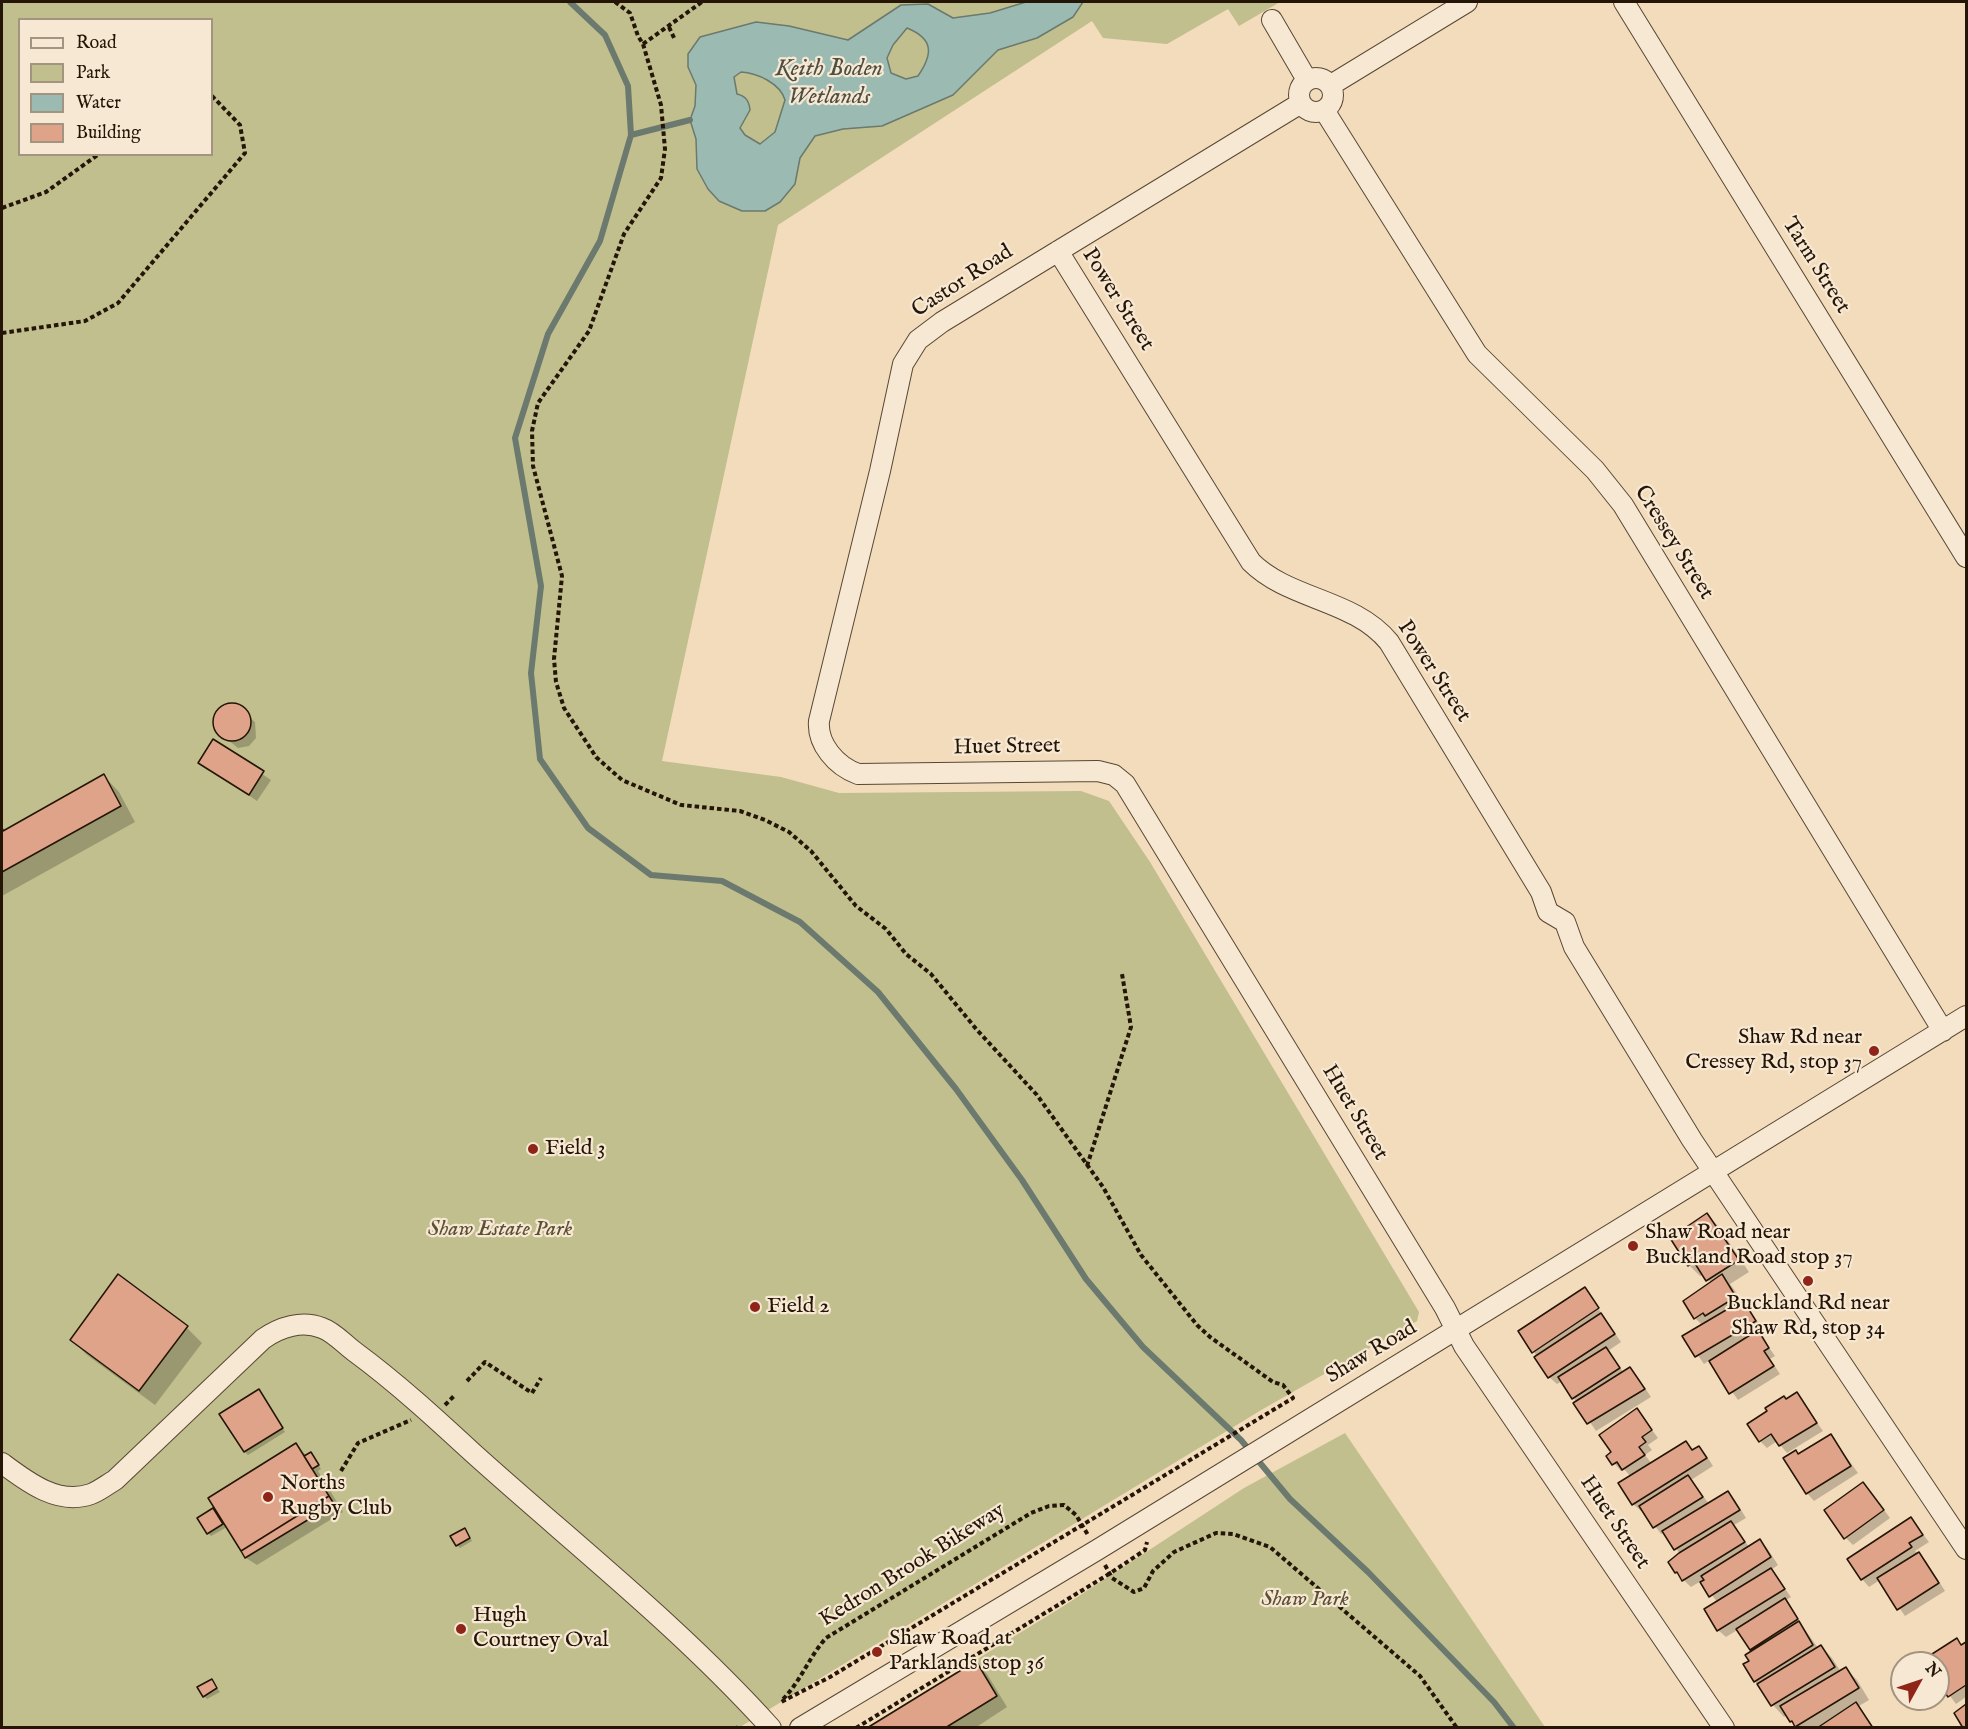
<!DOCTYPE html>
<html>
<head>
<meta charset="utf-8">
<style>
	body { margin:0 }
	#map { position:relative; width:1968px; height:1729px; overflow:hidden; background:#f3dcbc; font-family:"IM FELL English",serif }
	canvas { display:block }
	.frame { position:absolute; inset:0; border:3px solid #241507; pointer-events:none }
	.legend { position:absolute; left:18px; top:18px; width:195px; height:138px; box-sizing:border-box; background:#f7e8d3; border:2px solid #a39481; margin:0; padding:8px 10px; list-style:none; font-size:18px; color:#241507 }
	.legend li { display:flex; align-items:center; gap:12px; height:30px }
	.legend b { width:30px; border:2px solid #a39481 }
	.north { position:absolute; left:1890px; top:1651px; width:60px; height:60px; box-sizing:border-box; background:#f7e8d3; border:2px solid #a39481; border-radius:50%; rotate:50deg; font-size:16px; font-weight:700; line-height:24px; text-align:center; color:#241507 }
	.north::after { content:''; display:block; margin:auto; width:21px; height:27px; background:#8f2418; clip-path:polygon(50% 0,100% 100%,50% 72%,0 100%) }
</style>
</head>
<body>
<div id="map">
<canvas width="1968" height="1729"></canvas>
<div class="frame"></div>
<ul class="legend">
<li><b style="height:8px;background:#f7e8d3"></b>Road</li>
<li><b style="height:16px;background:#c0bf8d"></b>Park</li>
<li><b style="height:16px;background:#9bbbb2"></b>Water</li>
<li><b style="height:16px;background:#dea388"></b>Building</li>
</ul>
<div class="north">N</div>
</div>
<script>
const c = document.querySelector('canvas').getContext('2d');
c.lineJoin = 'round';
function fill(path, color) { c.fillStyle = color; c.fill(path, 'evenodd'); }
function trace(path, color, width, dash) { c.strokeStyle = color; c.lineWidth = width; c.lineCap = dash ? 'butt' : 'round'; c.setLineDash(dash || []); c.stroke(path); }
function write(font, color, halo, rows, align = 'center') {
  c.font = font + ' "IM FELL English",serif'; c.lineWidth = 4.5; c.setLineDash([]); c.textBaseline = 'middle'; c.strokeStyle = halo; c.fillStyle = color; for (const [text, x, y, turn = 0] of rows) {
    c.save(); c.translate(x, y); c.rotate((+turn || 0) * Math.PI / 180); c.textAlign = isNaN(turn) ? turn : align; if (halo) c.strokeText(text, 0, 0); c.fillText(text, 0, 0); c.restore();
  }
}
fill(new Path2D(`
	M2,2H1280L1239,26L1228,9L1167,44L1103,38L1092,21L778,225L662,761L781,777L839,793L1081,791L1109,801L1150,862L1419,1312L1417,1321L1263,1409L740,1727H2ZM20,20H212V154H20Z
	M1345,1433L1545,1727L865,1728L1062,1607L1244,1488Z`), '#c0bf8d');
const water = new Path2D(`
	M1026,2H1083L1073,17L1037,38L998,50L953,95L882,126L843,129L815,136L800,158L795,184L780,202L765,211H742L719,201L708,189L697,169L696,139L690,120L695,106L696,85L688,67V54L700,37L756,22L789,26L848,40L901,5L928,4L953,18L990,13ZM907,28C934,39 933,54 918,76L906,79L891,73L887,58L893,45ZM741,72C757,73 780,83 785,100L775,132L760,144L745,135L740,128L750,110C749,101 746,96 737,94L734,77Z`);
fill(water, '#9bbbb2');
trace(water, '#6b796e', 1.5);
fill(new Path2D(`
	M235,705L255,722L256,738L249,746L238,748L218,732L215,720L224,708Z
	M213,741L271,780L257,801L200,762Z
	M104,776L119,792L135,822L2,896V828L5,832Z
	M1706,1214L1718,1226L1749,1272L1730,1284L1763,1329L1758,1332L1775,1356L1770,1359L1780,1374L1738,1400L1710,1360L1704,1364L1685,1337L1703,1326L1695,1318L1711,1283L1704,1274L1700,1276L1689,1265Z
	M1585,1289L1621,1342L1608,1351L1624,1373L1630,1368L1637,1376L1651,1397L1596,1431L1562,1381L1557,1384L1549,1377L1534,1352Z
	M187,1328L202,1343L155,1405L87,1355L72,1340Z
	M261,1394L285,1432L248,1455L245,1452Z
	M1797,1394L1823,1431L1787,1453L1777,1441L1767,1448L1760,1441L1769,1412Z
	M1637,1410L1658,1438L1648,1445L1652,1450L1645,1455L1652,1464L1686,1443L1694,1451L1699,1448L1706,1455L1713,1466L1691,1480L1709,1504L1728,1492L1735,1500L1746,1518L1734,1525L1749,1547L1760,1541L1767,1548L1778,1565L1771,1570L1791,1597L1785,1601L1818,1648L1821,1646L1832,1658L1841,1672L1846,1669L1857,1680L1869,1700L1859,1706L1874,1728H1798L1788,1714L1784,1717L1773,1705L1755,1681L1751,1661L1753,1651L1739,1629L1726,1637L1718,1630V1603L1701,1581L1691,1587L1676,1573L1680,1554L1665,1532L1661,1534L1643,1510L1641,1511L1633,1504L1631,1477L1624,1469L1621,1471L1608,1456Z
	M1831,1436L1858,1473L1814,1501L1807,1493L1799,1456Z
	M296,1445L307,1456L314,1457L321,1469L318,1471L343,1512L257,1565L246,1558L227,1527L211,1536L208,1533L212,1510L220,1517Z
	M1870,1491L1890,1518L1853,1545L1846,1538Z
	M1911,1519L1929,1542L1915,1551L1926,1561L1945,1591L1905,1616L1880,1580L1869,1587L1862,1579Z
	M467,1533L472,1541L460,1548L457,1545Z
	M1957,1640L1963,1646L1966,1644V1697L1956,1704L1938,1680V1671L1943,1667Z
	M975,1663L987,1674L1007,1707L975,1728H870Z
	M212,1681L220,1692L207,1699L204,1696Z`), '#0003');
trace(new Path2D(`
	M570,2L605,35L628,86L631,135L600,241L548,334L515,438L541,586L531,673L540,759L588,828L651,875L722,881L800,922L878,992L956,1089L1022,1180L1086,1279L1143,1347L1241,1440L1290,1499L1368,1572L1494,1702L1514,1728
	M631,135L690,120`), '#6b796e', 6);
const building = new Path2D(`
	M213 722a19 19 0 1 1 38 0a19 19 0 1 1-38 0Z
	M213,739L264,771L249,795L198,763Z
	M104,774L121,806L2,872V827L3,831Z
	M1707,1213L1739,1260L1706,1281L1694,1262L1688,1266L1670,1238Z
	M118,1274L188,1326L139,1391L70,1340Z
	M1722,1274L1736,1297L1705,1316L1703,1313L1694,1319L1683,1301Z
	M1585,1287L1599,1308L1532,1353L1518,1331Z
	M1743,1300L1756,1321L1695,1357L1682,1336Z
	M1601,1313L1615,1334L1548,1378L1534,1357Z
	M1758,1330L1769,1348L1764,1351L1774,1366L1729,1394L1709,1361Z
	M1606,1347L1620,1368L1572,1399L1558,1377Z
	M1630,1367L1645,1389L1587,1424L1573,1403Z
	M259,1389L283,1428L244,1452L219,1414Z
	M1797,1392L1817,1423L1779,1446L1771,1434L1759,1442L1747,1424L1767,1411L1765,1408L1784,1396L1786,1399Z
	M1637,1408L1652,1430L1642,1437L1646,1442L1639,1447L1645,1455L1622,1470L1617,1462L1612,1465L1606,1456L1611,1452L1599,1435Z
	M1831,1434L1851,1466L1806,1494L1783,1458L1796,1450L1798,1454Z
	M1686,1441L1692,1450L1699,1446L1707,1458L1632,1505L1618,1483Z
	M296,1443L329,1496L241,1551L208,1498Z
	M311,1452L319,1465L312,1469L304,1456Z
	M1688,1475L1703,1497L1653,1528L1639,1506Z
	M1863,1482L1884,1510L1844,1539L1824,1510Z
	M1728,1491L1740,1510L1674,1550L1662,1531Z
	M329,1496L334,1504L245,1558L241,1551Z
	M213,1508L223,1524L207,1534L197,1518Z
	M1911,1517L1923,1535L1909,1543L1912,1547L1861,1580L1847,1559Z
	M1731,1521L1745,1542L1682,1581L1677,1572L1675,1573L1668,1562L1679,1553Z
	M465,1528L470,1538L456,1546L450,1536Z
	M1760,1539L1771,1557L1709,1597L1700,1582L1704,1580L1701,1576Z
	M1919,1552L1939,1583L1897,1610L1877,1578Z
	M1771,1568L1785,1589L1717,1631L1704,1609Z
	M1785,1598L1798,1619L1750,1650L1736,1629Z
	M1799,1621L1813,1645L1754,1682L1743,1664L1749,1661L1745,1655Z
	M1957,1638L1961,1645L1966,1642V1685L1948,1697L1938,1683V1669L1941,1667L1932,1654Z
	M1821,1645L1835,1667L1771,1706L1757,1684Z
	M976,1661L997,1696L945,1728H867Z
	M1846,1667L1859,1688L1795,1727L1792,1721L1790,1722L1780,1706Z
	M212,1679L217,1688L203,1697L197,1687Z
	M1856,1702L1873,1728H1817Z
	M1966,1704V1728H1963L1954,1713Z`);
fill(building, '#dea388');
trace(building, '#241507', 1.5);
const minor = new Path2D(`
	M1624,2L1966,557
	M1272,20L1307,80
	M1299 95a17 17 0 1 1 34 0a17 17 0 1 1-34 0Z
	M1331,85L1467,2
	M1301,103L942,322L918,340L903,364L880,471L819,721C817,744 836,766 858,774L1098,771L1114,775L1125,784L1445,1308L1464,1346L1724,1728
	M1324,110L1477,354L1595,470L1623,505L1943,1031
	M1058,251L1251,562C1289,600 1354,599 1389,642L1541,892L1548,912L1565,922L1574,947L1692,1140L1966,1549
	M2,1463C26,1481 58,1506 91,1494C99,1491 108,1484 115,1480L263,1339C280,1327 302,1320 322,1328C334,1332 345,1345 355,1352C397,1383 435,1418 473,1453C574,1544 680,1627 771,1728
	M800,1728L1097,1550L1966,1016`);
trace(minor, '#584734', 22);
trace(new Path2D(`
	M615,2L630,13L638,36L643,44L661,105L665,149L661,178L624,234L589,331L538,403L532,431L533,466L562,576L554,659L556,682L564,708L596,757L622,780L681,805L740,811L765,820L789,832L811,851L856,906L886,929L906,954L931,974L977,1030L1037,1095L1103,1187L1141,1255L1197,1325L1210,1337L1273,1382L1283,1385L1293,1398L830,1677L781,1702
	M669,27L675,40
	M643,44L702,2
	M2,208L46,192L99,154
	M2,333L85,321L118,303L245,153L240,125L212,96
	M1087,1166L1131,1027L1122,974
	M467,1381L485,1362L532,1393L541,1378
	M445,1405L455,1395
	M341,1471L358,1443L411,1420
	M1105,1565L1112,1578L1134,1592L1144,1588L1153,1571L1174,1552L1216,1533L1233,1534L1270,1547L1420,1676L1457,1728
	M783,1699C801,1681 809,1657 826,1638L1031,1513L1049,1506L1064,1505L1076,1515L1088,1535
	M737,1728L738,1727
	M856,1728L1109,1574L1145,1550L1147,1542`), '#241507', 4, [4.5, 3]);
trace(minor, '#f7e8d3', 20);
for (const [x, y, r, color] of [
	[1874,1051,6,"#8f2418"],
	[533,1149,6,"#8f2418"],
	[1633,1246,6,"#8f2418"],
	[1808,1281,6,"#8f2418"],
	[755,1307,6,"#8f2418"],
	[268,1497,6,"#8f2418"],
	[461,1629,6,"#8f2418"],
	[877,1652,6,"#8f2418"]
]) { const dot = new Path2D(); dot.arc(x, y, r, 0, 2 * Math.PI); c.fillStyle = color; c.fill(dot); trace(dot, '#f7e8d3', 2); }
write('22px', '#241507', '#f7e8d3', [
	["Tarm Street",1815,266,58],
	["Castor Road",963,282,-33],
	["Power Street",1117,300,58],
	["Cressey Street",1673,543,58],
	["Power Street",1433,672,57],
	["Huet Street",1007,748,-1],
	["Huet Street",1354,1113,59],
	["Shaw Road",1372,1353,-31],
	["Huet Street",1614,1523,56],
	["Kedron Brook Bikeway",913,1566,-32]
]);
write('22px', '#241507', '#f7e8d3', [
	["Shaw Rd near",1862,1038,"right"],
	["Cressey Rd, stop 37",1862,1063,"right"],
	["Field 3",545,1149],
	["Shaw Road near",1645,1233],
	["Buckland Road stop 37",1645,1258],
	["Buckland Rd near",1808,1304,"center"],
	["Shaw Rd, stop 34",1808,1329,"center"],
	["Field 2",767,1307],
	["Norths",280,1484],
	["Rugby Club",280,1509],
	["Hugh",473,1616],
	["Courtney Oval",473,1641],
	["Shaw Road at",889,1639],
	["Parklands stop 36",889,1664]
], 'left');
write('italic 22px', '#5b5036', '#f7e8d3', [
	["Shaw Estate Park",500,1230],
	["Shaw Park",1305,1600]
]);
write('italic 24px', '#4e4f43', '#f7e8d3', [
	["Keith Boden",829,70],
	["Wetlands",829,98]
]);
</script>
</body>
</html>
